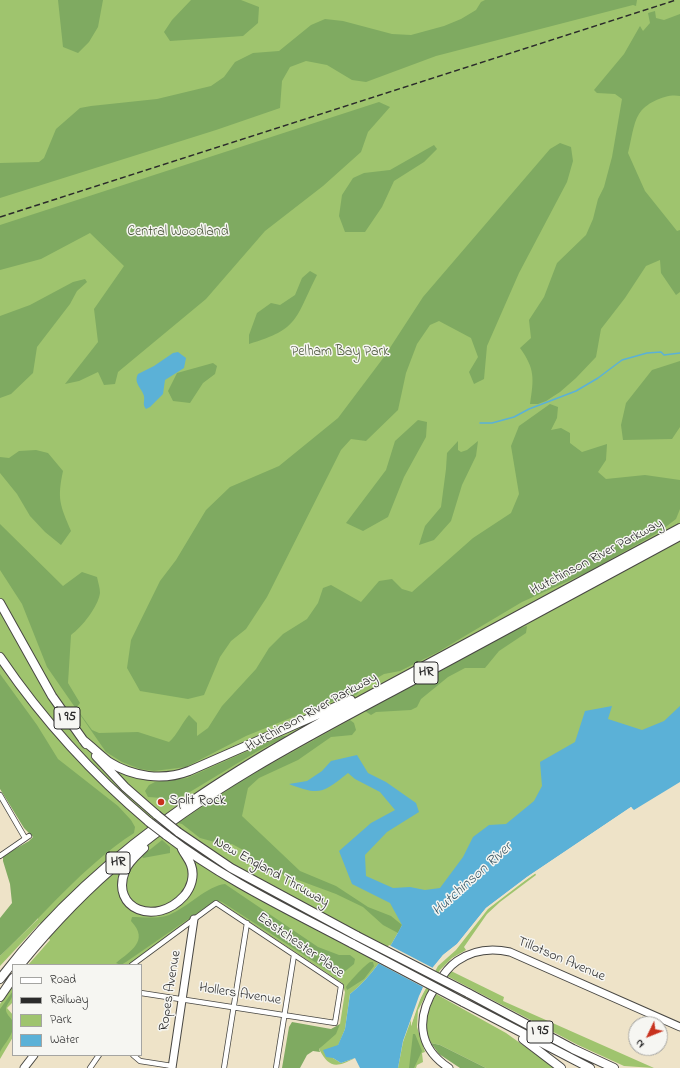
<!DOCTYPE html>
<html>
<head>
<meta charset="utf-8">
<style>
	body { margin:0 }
	#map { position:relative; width:680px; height:1068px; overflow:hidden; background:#eee3c8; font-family:"Indie Flower",sans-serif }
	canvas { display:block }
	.legend { position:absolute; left:12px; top:964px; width:130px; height:92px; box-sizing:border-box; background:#f6f6f2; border:1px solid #a5a5a2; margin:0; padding:5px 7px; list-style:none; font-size:12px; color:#2b2b2b }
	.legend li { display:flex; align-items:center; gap:8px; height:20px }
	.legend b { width:20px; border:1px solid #a5a5a2 }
	.north { position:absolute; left:628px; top:1016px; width:40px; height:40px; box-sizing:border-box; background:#f6f6f2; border:1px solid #a5a5a2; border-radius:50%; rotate:227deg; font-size:11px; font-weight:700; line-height:16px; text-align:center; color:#2b2b2b }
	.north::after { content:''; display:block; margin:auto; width:14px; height:18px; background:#c8321e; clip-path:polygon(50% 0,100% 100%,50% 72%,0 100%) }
</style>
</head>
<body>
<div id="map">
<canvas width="680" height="1068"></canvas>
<ul class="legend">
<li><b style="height:5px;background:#fff"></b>Road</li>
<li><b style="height:5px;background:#2b2b2b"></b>Railway</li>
<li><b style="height:11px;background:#9fc46e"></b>Park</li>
<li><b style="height:11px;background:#5bb1d7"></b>Water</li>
</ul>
<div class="north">N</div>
</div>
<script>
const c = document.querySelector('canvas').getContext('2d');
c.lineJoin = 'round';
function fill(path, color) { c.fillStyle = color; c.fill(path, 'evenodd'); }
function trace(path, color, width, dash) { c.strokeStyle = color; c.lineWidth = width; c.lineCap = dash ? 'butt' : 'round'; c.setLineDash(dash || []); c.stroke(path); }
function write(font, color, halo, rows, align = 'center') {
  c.font = font + ' "Indie Flower",sans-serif'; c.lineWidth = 3; c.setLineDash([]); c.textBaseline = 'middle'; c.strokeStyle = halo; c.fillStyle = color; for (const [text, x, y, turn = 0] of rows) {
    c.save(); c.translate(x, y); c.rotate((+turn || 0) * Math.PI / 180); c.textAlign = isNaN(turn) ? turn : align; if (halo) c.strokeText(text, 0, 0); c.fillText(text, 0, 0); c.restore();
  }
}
fill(new Path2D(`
	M0,0H680V717L402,925C389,950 372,977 350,994L345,1029L333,1058L341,1063L355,1058C336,1068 329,1068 319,1049L340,1024L345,992L342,983L218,901L214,903L129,965H28L50,940L40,923L0,966V956L38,919L37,839L0,781Z
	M535,873L536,875L500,902L487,914L464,947L466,950L452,958L440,970L418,1010L417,1027L425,1052L422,1053L423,1062L417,1065L416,1068H398L403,1042L411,1020V1026L418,1003L438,966L456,950L488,909Z
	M451,971L504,997L503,1001L654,1068L624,1066L578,1045L447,976Z
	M13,985V1002L7,1008L13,1015V1037L0,1059V1004Z
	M436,994L506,1033L555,1068H486L440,1045L431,1043C422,1023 427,1013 436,994Z`), '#9fc46e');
fill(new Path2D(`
	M58,0H103L98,27L89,42L78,53L63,47Z
	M191,0H241L259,7L258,23L243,36L170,41L164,32L172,20Z
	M485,0H637L636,6L633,5L436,56L366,82L352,80L327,65L306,61L290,67L282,81L280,108L216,130L0,198V163L39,162L44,158L56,129L80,108L91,106L157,99L211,86L224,77L235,62L253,53L279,51L311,25L325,19L343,21L392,34L411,35L444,26L461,19L476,10L481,2Z
	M655,11L656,18L664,20L680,14V96C668,93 646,102 639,114C633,123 631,142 628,153L645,191L677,231L680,230V292L676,295L661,273L660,260L646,266L625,298L601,329L596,357L576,378L560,392L546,401L538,404H530C534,378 535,369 520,348L531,338L529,320L544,297L557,263L586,235L593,219L598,199L604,187L612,157L622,99L615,94L597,93L594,90L624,54L640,26L643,31L650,23L648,13Z
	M379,102L390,107L368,132L361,152L323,186L265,231L206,299L118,372L115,384L104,385L98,372L79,381L65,384L98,342L94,309L124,266L90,233L41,259L0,270V225Z
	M560,143L571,147L573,161L567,182L519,273L487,346L484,379L474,384L469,372L478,357L471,338L439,321L430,325L417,344L406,373L398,410L366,441L351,439L341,450L267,597L246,629L231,641L220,657L204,695L188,699L140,691L127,668L131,640L160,581L176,560L206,510L230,487L279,466L338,418L384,357L423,297L550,149Z
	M434,145L437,149L424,162L394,181L382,207L365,232H345L339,216L342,195L353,178L364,173L390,170Z
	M310,271L317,275C295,318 300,329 249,344V335L257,313L271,303L280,305L295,295L302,278Z
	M85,279L87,282L77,291L70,304L37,347L33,373L11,394L0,398V316L30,305L73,282Z
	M680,361V427L672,439L623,440L621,425L626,403L652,370Z
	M213,363L217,366L215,374L203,383L190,403L173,401L168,391L177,373Z
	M550,404L558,407L557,418L551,430L561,428L570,433V443L582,452L607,444L606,460L598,472L606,479L645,475L680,480V509L676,519L659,532L588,572L522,602L438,652L400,671L384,674L367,684L356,695L330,702L246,736L186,767L154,771L140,769L122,762L106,752L47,667L22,604L0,570V524L63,586L82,572L97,577C98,582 100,588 100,593C98,607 82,627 71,635L68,683L80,703L76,708L92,730L99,733L138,732L169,742C178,734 181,724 189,715L197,723V736L208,728L222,706L256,669L269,648L283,634L307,619L318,603L323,588L331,585L361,602L379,581L392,579L402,589L412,592L473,538L511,513L519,494L511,446L519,426Z
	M418,420L427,422L426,437L404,477L388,517L363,531L346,523L386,470L395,441Z
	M458,441V450L461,452L467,450L478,441L476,456L462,485L451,521L434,540L419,545L425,526L441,507L446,469L447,453Z
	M36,450L48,453L63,471C57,499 60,505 71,531L61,545L45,532L30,516L17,494L0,473V457L9,458L19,451Z
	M527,626L526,633L499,651L485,668H465L448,677L421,699L417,707L411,710L376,712L371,715L365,711L473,652L516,629Z
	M0,674L37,725L58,759L118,806L131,820L135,827L134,833C83,866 44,915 0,956V918L12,903L10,884L3,861V857L8,853L29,841L33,837L24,828L0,789Z
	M350,720L354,723L356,730L352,735L331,737L298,760L259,778L248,788L242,816L300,871L336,886L368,907L391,916L402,925L398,933L383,925L363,907L336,894L271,870L253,858L245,851L232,844H222L200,838L182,824L178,823L244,779Z
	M282,736H287L256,752L175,801L168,802L162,798L148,797L145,791L149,785L155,782L187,778Z
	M162,840L170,847V853L143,858L142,856Z
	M225,884L318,947L339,955H350L355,959L354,964L338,977L222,902L216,900L126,962L121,965L116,963C130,951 150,941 131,921L132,917C143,917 159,919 169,915C188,907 207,886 225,884Z
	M370,962H373L374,966L364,979L347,990L346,987C349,982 365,965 370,962Z
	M13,991C13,1000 8,1001 6,1008C5,1014 11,1017 13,1022C16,1032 4,1044 0,1052V1009Z
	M292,1022L331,1029L340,1024L336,1034L319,1049L320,1052L313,1051L307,1055L300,1068H282L289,1027Z
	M413,1034H415L422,1051L414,1068H409Z
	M431,1043L440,1045L486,1068H460L439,1054Z`), '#7faa61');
fill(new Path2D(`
	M178,352L186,358L184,368L165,380L163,394L150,407L146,409C142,404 145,402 144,396C142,388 133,383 138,374L154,366L173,353Z
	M612,706L608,719L642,730L664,721L680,706V782L634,810L631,807L527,877L486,908L457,944L443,955L433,967L419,996L403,1041L398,1068H360L355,1058L341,1063L333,1058L326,1057L323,1050L338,1045L345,1029L350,994C372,977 389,950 402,925L390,903L352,884L339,851L371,823L395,810L380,792L355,779L348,773C323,793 320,796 289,784L307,781L322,771L331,761L357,755L368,773L386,782L416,803L419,812L387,832L365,855L366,876L393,888L410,887L425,890L440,888L463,857L473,837L489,825L506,824L534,801L542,786L540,762L575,742L585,711Z`), '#5bb1d7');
fill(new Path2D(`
	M631,807L632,808L514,888L487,909L459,945L445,956L435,968L421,997L411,1026V1020L423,987L376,962L389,945L433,968L443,955L457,944L486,908L527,877Z`), '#eee3c8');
trace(new Path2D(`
	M480,423H492L514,417L529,409L576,391L598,378L622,360L647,353L661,352L664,355L680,353`), '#5bb1d7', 1.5);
const street = new Path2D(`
	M0,795L25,838
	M0,856L29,836
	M132,965L216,903L341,986L335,1023L141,993
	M133,1055L140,1061L172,1066
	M90,1068L99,1055
	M224,1068L247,923
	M276,1068L294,955`);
const secondary = new Path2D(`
	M24,1068L34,1055
	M172,1068L194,919
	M449,1068C417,1047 416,1017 436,986C442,976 448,967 457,961C473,950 492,948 510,952L680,1027`);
const highway = new Path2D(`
	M0,603L52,696L86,744
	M0,657C42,719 91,773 149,822
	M83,740C92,747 100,755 109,762C133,777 163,781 189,771L351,700
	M96,756L125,787L157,815
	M178,832L231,868L357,936
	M166,835C223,879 289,910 353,944
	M144,848C137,855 128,862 125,871C110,909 156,927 184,896C191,888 195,876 191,865C189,859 185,855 182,849
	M20,965C52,926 87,889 126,857C211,786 313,734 410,682C500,633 590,585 680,536
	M0,979C107,837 258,755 411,673C500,625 590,576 680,528
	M468,993L573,1049L614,1068
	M0,997L13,978
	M463,1002L590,1068
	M523,1039L561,1068`);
trace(street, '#484743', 6);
trace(secondary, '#484743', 9);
trace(highway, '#484743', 10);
trace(street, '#fff', 4.5);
trace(secondary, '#fff', 7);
trace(highway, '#fff', 8);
trace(new Path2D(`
	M0,217L676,0`), '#2b2b2b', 1.5, [6, 3]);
const highwayBridge = new Path2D(`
	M157,815L178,832
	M149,822L166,835
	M357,936L468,993
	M353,944L463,1002`);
trace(highwayBridge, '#484743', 10, []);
trace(highwayBridge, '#fff', 8);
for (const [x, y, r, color] of [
	[161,802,4,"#c8321e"]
]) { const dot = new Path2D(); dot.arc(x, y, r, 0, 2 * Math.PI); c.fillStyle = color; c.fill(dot); trace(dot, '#f6f6f2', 1.5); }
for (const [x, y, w] of [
	[426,673,24],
	[67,718,26],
	[118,863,24],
	[540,1032,26]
]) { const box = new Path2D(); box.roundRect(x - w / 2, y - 11, w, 22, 3); c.fillStyle = '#f6f6f2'; c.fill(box); trace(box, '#2b2b2b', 1); }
write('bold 13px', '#2b2b2b', null, [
	["HR",426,673],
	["I 95",67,718],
	["HR",118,863],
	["I 95",540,1032]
]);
write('14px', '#4e593f', '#f6f6f2', [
	["Central Woodland",178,233],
	["Pelham Bay Park",340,353]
]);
write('14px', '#2b2b2b', '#f6f6f2', [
	["Hutchinson River Parkway",597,558,-28],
	["Hutchinson River Parkway",312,713,-29],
	["New England Thruway",271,873,29],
	["Eastchester Place",300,946,35],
	["Tillotson Avenue",561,960,23],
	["Ropes Avenue",171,991,-81],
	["Hollers Avenue",240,995,9]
]);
write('14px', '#2b2b2b', '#f6f6f2', [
	["Split Rock",169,802]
], 'left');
write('italic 15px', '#3c5a67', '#f6f6f2', [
	["Hutchinson River",473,880,-42]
]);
</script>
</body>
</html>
